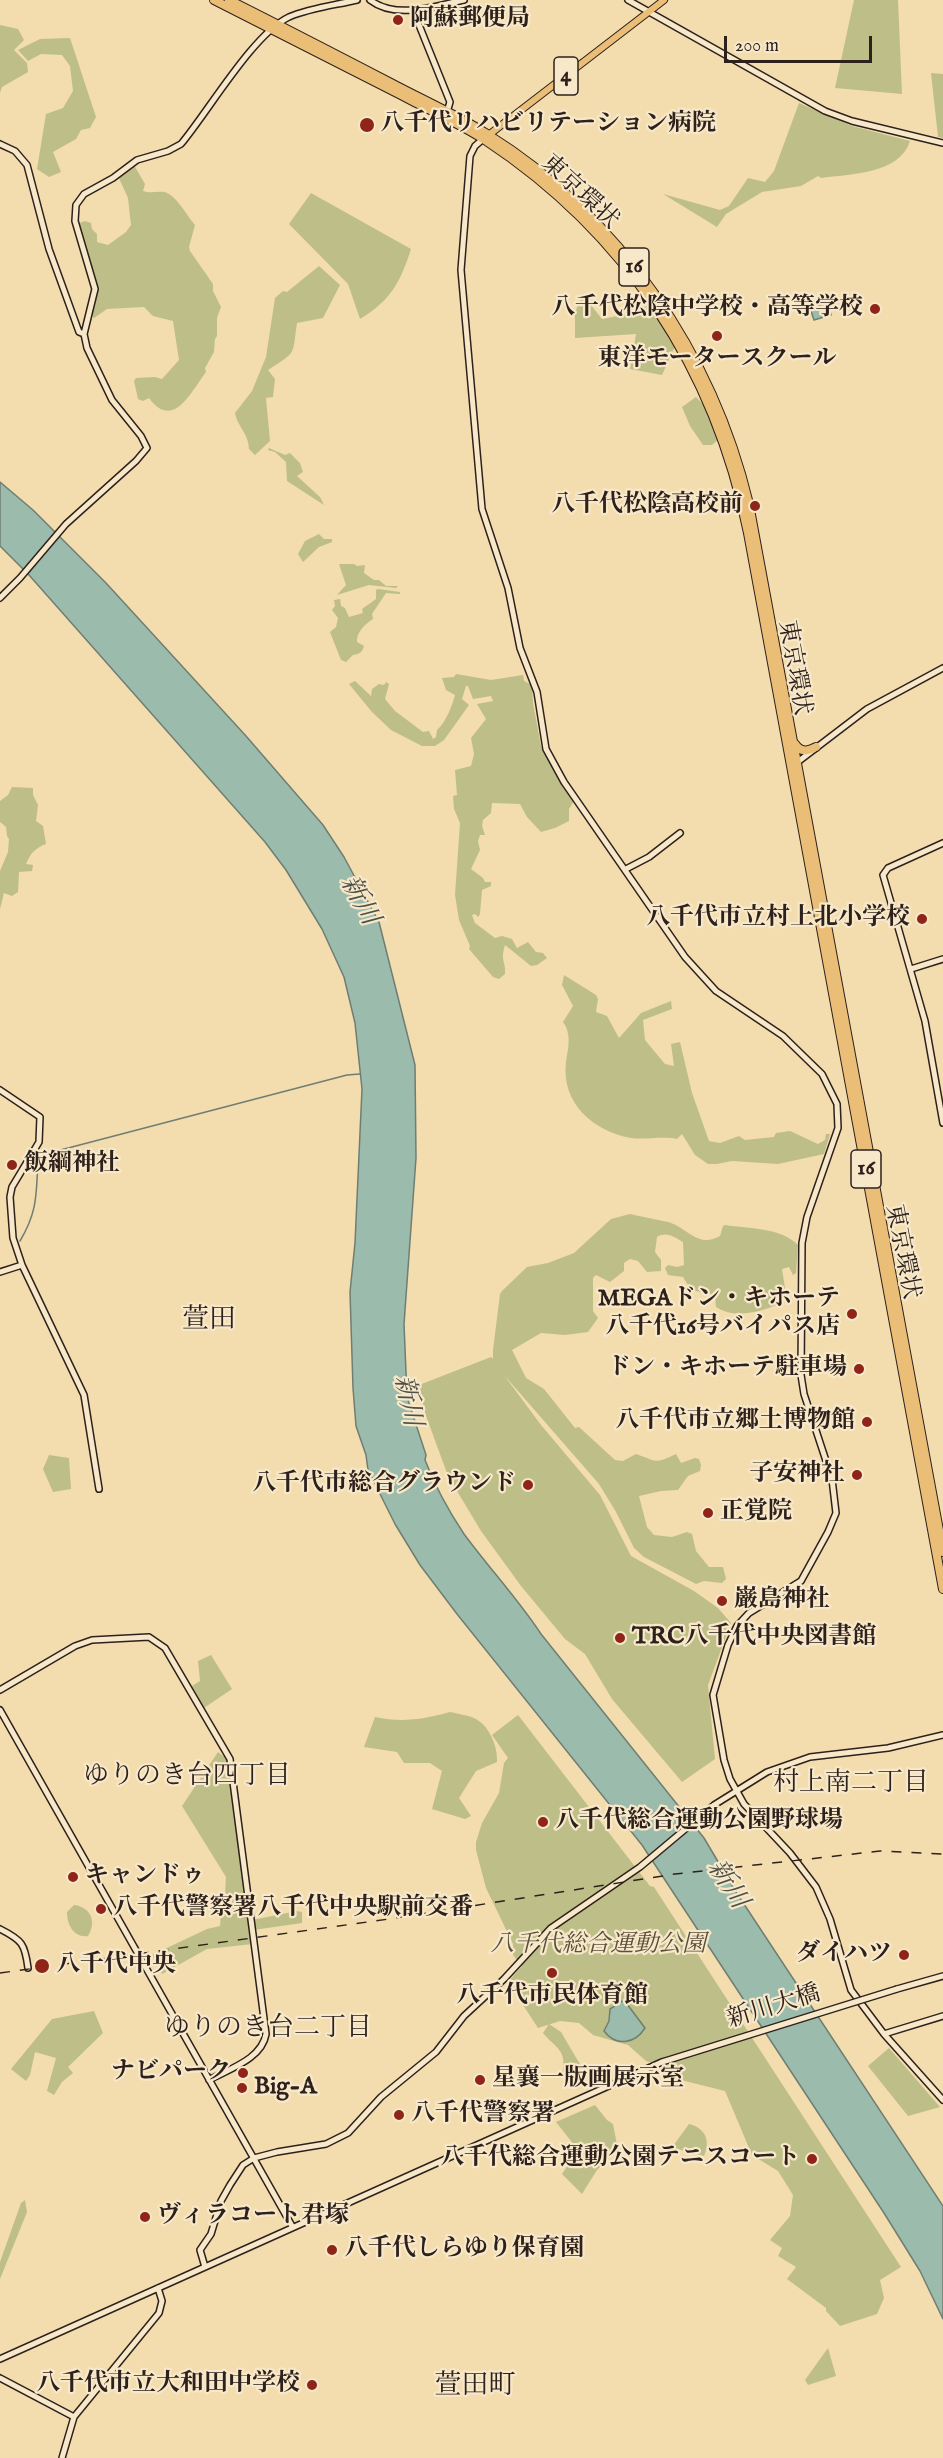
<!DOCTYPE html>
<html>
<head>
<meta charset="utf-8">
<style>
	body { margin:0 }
	#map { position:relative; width:943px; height:2458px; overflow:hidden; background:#f3dcae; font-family:"IM FELL English",serif }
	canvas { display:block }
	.scale { position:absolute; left:724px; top:36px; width:148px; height:27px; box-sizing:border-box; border:3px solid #2e211c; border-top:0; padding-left:8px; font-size:18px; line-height:21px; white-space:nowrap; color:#2e211c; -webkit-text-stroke:4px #f7e8ca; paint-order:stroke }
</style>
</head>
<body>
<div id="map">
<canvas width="943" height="2458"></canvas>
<div class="scale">200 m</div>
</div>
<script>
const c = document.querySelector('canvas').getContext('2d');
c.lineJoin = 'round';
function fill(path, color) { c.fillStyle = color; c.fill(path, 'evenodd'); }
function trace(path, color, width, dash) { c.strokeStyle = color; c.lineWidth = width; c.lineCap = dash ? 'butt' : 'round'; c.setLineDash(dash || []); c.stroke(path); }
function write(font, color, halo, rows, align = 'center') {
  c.font = font + ' "IM FELL English","Noto Serif JP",serif'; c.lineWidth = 4.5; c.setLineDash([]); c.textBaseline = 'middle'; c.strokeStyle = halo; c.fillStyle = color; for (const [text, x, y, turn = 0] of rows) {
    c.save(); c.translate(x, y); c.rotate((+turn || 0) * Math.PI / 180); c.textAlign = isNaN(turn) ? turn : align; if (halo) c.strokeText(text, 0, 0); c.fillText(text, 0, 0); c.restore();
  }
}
fill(new Path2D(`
	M854,0H898L902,94L835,88Z
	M0,25L18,29L24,40L14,50L27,63L28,72L2,87L0,93Z
	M70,38L96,117L90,128L81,130L76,139L53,152L61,172L49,177L37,169L46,114L63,108L73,91L70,66L62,55L41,54L28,61L18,50L40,39Z
	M931,73L943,74V138L938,137Z
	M799,103L852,126L910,141C900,174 850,174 821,178L818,176L801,186L762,192L726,214L717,227L663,194L720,210L729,206L748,178L765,182L774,171Z
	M134,165L145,184L143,191C151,194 161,190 167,193C177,197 188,217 195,225L189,247L190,251L213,284V291L221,307L217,318V336L215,339L214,352L205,368L206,372C191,392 173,431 149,398L143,401L138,399L134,381L136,378L155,377L162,379L179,360L173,321L153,316L144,307L107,309L94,318L92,316L97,287L79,223L85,221L91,223L92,229L97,234V242L108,245L126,232L131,225L128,198L118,176Z
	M311,193L411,249C400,283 391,300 360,319L348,284L289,224Z
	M319,266L340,285L323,318L297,323C292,357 297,351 268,370L275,379L273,397L266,398L270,441L255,455L249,449C248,432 238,428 235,413L252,391L266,357L275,298L283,291L287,292Z
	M586,299L602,319L634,313L648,303L675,346L662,375L630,369L636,334L575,338V314L579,301Z
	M696,397L703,404L718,440L712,445H703L690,426L682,407Z
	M269,448L285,455L290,453L300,463L303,472L297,476L320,497L324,505L287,481L286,462L275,452L268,450Z
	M319,534L324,539H332V542L319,547L303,562L298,554L305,541Z
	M339,564H354L357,566L365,565L364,573L374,580H379L386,586H398L396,588L369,585L337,595L346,585Z
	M378,589L400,592V594L386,593L372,614L373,619C365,624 356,633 357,642L364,646C362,653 359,654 353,655L346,662L341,660L330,632L336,627L338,618L332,610L335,606L334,600L340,599L341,606L345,608L349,617L363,613L362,609L376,599V590Z
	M456,674L491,680L523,675L524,681L532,685L533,703L541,746L546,757L574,801L569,809V821L555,828L541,832L527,817L520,804L492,803L491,813L483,820L482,826L485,835H480L478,841L480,850L471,869L483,878L485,882H491V886L482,890L480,914L478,917L475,914L472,915L475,923L495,938L502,936L512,939L517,948L528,942L536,952L543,953L547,958L537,965L531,966L505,945C500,962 506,960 505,974L499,979L493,977L469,949L470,946L459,920L455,895L460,823L454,809L453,796L457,795L455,770L471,766L474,754L471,738L486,719L477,704L493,701L491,696L473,699L468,686H466L462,699L469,705L444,740L435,746H422L391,730L372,712L349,684L355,681L371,696L372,689L379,684L384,685L386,682L389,684L385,699L395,711L423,732L429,731L433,739L436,737L437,730C446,722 452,706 455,695L446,690L442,678L454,677Z
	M12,787L33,788V795L38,805L36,821L43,826L46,844C35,848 30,854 26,864L33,865L32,871L19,872L18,892L12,896L4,893L0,909V871L8,852L9,839L7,836L6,827L0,822V801L8,795Z
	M564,975L596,995L598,999L596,1012L607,1016L619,1038L641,1013L671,1001L672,1009L643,1020L645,1040L665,1064L674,1066L671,1044L680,1042L692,1093L709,1141L720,1143L739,1136L745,1140L774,1137L776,1133L790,1131L818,1144L825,1140L826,1134H830L824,1154L778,1164L732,1161L717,1164H708L695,1155L682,1134L677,1139C662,1136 646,1140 631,1138C593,1131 561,1103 566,1062C568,1049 572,1034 563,1022L573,1006L562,985Z
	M630,1214C642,1217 655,1219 668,1222C687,1227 698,1249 720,1236L723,1226L725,1225C749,1229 780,1227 798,1245L796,1273L793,1275L789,1267L782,1269L785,1288L783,1302C764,1311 735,1320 716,1307L715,1295L691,1290L683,1277L668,1275L665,1268L668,1265L677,1267L684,1265L683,1242C674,1237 667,1231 657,1237L655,1252L661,1260V1271L647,1272L638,1261L630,1259L624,1263V1271L610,1282L596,1275L593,1278V1311L598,1318L588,1332L565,1335L541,1333L512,1350L526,1378L544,1389L575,1428L579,1427L615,1460L623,1461L636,1454C657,1461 653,1465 676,1454L681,1463L695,1458L699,1459L701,1465L700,1471L688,1476L678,1490L661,1491L639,1496L647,1527L654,1535L672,1537L687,1532L692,1534L696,1551L709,1567H723L726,1579L722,1583L704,1581L696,1584L644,1557L634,1548L616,1512L599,1484L504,1375L541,1425L600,1495L631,1556L694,1591L718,1608L731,1623L708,1685L715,1759L682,1782L612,1699L585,1654L565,1639L521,1586L481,1531L448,1476L425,1413L419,1385L491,1357L493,1359V1350L500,1294L502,1291L527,1267L548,1263L574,1253L611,1219Z
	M49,1455L69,1458L71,1489L53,1492L43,1469Z
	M211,1655L232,1689L204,1708L192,1686L200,1681L198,1661Z
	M450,1712C458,1714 467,1715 474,1718C489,1725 498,1746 497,1762L476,1771L459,1798L471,1816L465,1819L432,1809L442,1771L430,1763H404L397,1752L364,1747L375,1717C402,1723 424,1719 450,1712Z
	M518,1715L650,1886L654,1887L901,2267L880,2280L884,2298L877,2314L840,2326L826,2311V2308L787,2279L796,2267L778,2256L782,2248L770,2240L790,2216L793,2195L778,2171L752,2155L725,2091L673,2078L666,2070L672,2068L646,2061L628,2045L593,2035L579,2023L560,2021L538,2028L508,1982L522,1966L513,1955V1944L486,1888L476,1850V1842L482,1823L499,1793L504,1763L508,1758L492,1735Z
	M218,1752L227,1759L252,1920L297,1911L302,1912V1923L253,1930V1944L207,1949L162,1974L152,1955L207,1929L220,1926L221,1914L224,1913L226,1877L182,1806Z
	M74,1905C91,1907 97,1922 88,1936C74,1938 67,1925 67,1912Z
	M94,2011L103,2033L68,2067L73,2073L62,2082L54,2095L47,2091L56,2058L35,2052L30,2075L26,2081L11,2069L52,2019Z
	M549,2024L561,2032L581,2066L562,2074C568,2051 556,2048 543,2033Z
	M889,2048L940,2107L908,2116L868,2066Z
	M595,2105L607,2120L613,2124L618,2150L597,2170L582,2194L562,2174L578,2150L556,2122Z
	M689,2124C705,2128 711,2140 704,2156L674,2148L673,2146Z
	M25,2200L27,2212L0,2279V2262L21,2203Z
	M828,2348L836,2376L808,2385L805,2380Z`), '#bebf88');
const water = new Path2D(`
	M828,303L831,315L814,320L810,308Z
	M0,482L33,510L106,583L246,736L323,825L344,857L379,922L415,1065L416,1158L404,1324L407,1397L426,1455L425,1460C435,1486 448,1510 464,1534C489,1568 518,1599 541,1634L704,1838L736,1892L943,2206V2319L920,2271L884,2213L642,1845L457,1614L420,1565L395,1524L368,1470L366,1455L356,1426L353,1388L350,1292L355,1243L362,1089L355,1023L344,977L322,929L286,870L265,842L29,575L0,546Z
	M624,2000L645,2028C635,2044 616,2047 604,2031L609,2021L610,2009Z`);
fill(water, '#9bbcac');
trace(water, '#6f7e72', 1.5);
trace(new Path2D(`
	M20,1241C38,1211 36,1194 38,1162L40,1157L49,1153L347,1075L360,1074`), '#6f7e72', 1.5);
const secondary = new Path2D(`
	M370,0C396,20 435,6 464,0
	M628,0L825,111L852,121L943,143
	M413,10L450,102L447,112
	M483,139L475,146L470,156L461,270L482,509L508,588L520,648L537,692L546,749L564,782L685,957L716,991L783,1036L822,1074L837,1104L838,1128L807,1217L802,1243L801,1375L804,1394L832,1479L836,1513L828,1532L801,1581L749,1613L737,1626L728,1645L713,1695L724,1760L730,1779L744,1804L790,1853L816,1887L830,1919L851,1990L884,2034L943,2100
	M0,144L15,151L27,165L49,249L79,332L84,334
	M0,598L20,578L66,524L136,461L147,448L141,436L112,400L87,348L84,334L95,289L75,221L76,205L84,194L113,178L137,160L168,151L181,144C208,112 253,34 289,17C310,8 336,5 357,0
	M795,764L867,709L943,668
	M943,843L888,868L883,875L925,1021L943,1123
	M626,869L649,857L680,833
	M911,969L943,959
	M0,1090L40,1117L39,1142L12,1187L10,1197L13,1238L22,1265L84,1395L99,1489
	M0,1272L22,1265
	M0,1690L75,1646L92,1640L149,1637L165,1648L230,1759L266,2034C262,2059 229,2069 209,2080
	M0,1710L292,2226
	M0,1929C22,1940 25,1944 28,1968
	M897,1989L943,1976
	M884,2034L943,2016
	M205,2267L200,2250L211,2234L221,2201L230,2185L243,2165L254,2158L277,2152L326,2144L348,2133L381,2097L436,2052L464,2016L504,1979L551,1928L640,1867L714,1805L767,1772L810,1757L888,1748L943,1735
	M0,2359L662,2062
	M0,2378L74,2417
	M62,2458L74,2417L159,2313L162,2301L158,2288`);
const primary = new Path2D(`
	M486,137L664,0`);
const highway = new Path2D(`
	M214,0C276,32 339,63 401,95C429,110 458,123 485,140C626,233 715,369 748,533L943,1589
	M229,0C283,27 337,55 391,83C423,100 457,115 487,134C620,217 713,353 749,504L943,1552
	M795,744C801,753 808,751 816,747`);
trace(secondary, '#2e211c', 8);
trace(primary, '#2e211c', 8);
trace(highway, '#2e211c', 10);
trace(secondary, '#f7e8ca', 5);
trace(primary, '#eabe77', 6);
trace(highway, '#eabe77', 8);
trace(new Path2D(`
	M0,1973L389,1919L675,1874L880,1851L943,1854`), '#2e211c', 1.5, [10, 10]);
const secondaryBridge = new Path2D(`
	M662,2062L897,1989`);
trace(secondaryBridge, '#2e211c', 8, []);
trace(secondaryBridge, '#f7e8ca', 5);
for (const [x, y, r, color] of [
	[398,20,6,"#8f2418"],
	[367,125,8,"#8f2418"],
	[875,309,6,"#8f2418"],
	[717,336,6,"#8f2418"],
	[755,506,6,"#8f2418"],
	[922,919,6,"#8f2418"],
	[12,1165,6,"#8f2418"],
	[852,1314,6,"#8f2418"],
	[859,1369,6,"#8f2418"],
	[867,1422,6,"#8f2418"],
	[857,1475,6,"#8f2418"],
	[528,1485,6,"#8f2418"],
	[708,1513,6,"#8f2418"],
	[722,1601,6,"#8f2418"],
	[620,1638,6,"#8f2418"],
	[543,1822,6,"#8f2418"],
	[73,1877,6,"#8f2418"],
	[101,1909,6,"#8f2418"],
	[904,1955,6,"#8f2418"],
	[42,1966,8,"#8f2418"],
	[552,1973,6,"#8f2418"],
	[243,2073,6,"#8f2418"],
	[480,2080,6,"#8f2418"],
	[242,2088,6,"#8f2418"],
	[399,2115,6,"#8f2418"],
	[812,2159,6,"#8f2418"],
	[145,2217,6,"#8f2418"],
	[332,2250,6,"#8f2418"],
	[312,2385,6,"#8f2418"]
]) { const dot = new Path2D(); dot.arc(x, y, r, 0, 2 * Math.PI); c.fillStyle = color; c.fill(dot); trace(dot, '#f7e8ca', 2); }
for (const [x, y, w] of [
	[566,76,24],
	[634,267,30],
	[866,1169,30]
]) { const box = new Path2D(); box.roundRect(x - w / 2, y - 19, w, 38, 4.5); c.fillStyle = '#f7e8ca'; c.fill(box); trace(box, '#2e211c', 1.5); }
write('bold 22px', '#2e211c', null, [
	["4",566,76],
	["16",634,267],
	["16",866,1169]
]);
write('bold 24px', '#2e211c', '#f7e8ca', [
	["阿蘇郵便局",410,20],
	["八千代リハビリテーション病院",380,125],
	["八千代松陰中学校・高等学校",863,309,"right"],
	["東洋モータースクール",717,360,"center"],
	["八千代松陰高校前",743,506,"right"],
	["八千代市立村上北小学校",910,919,"right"],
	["飯綱神社",24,1165],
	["MEGAドン・キホーテ",840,1300,"right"],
	["八千代16号バイパス店",840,1328,"right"],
	["ドン・キホーテ駐車場",847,1369,"right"],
	["八千代市立郷土博物館",855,1422,"right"],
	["子安神社",845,1475,"right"],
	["八千代市総合グラウンド",516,1485,"right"],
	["正覚院",720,1513],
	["巌島神社",734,1601],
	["TRC八千代中央図書館",632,1638],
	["八千代総合運動公園野球場",555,1822],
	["キャンドゥ",85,1877],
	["八千代警察署八千代中央駅前交番",113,1909],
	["ダイハツ",892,1955,"right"],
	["八千代中央",56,1966],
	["八千代市民体育館",552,1997,"center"],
	["ナビパーク",231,2073,"right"],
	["星襄一版画展示室",492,2080],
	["Big-A",254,2088],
	["八千代警察署",411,2115],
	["八千代総合運動公園テニスコート",800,2159,"right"],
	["ヴィラコート君塚",157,2217],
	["八千代しらゆり保育園",344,2250],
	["八千代市立大和田中学校",300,2385,"right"]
], 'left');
write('24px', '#2e211c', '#f7e8ca', [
	["東京環状",579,193,43],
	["東京環状",793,668,80],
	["東京環状",901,1252,79],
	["新川大橋",774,2008,-17]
]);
write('italic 24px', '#59503c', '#f7e8ca', [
	["八千代総合運動公園",598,1946]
]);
write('italic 26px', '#4f5047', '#f7e8ca', [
	["新川",358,901,61],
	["新川",406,1401,78],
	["新川",726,1885,57]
]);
write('26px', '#2e211c', '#f7e8ca', [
	["ゆりのき台四丁目",187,1778],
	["村上南二丁目",851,1785],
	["ゆりのき台二丁目",268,2030]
]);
write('27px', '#2e211c', '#f7e8ca', [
	["萱田",209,1321],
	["萱田町",475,2387]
]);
</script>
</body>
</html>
